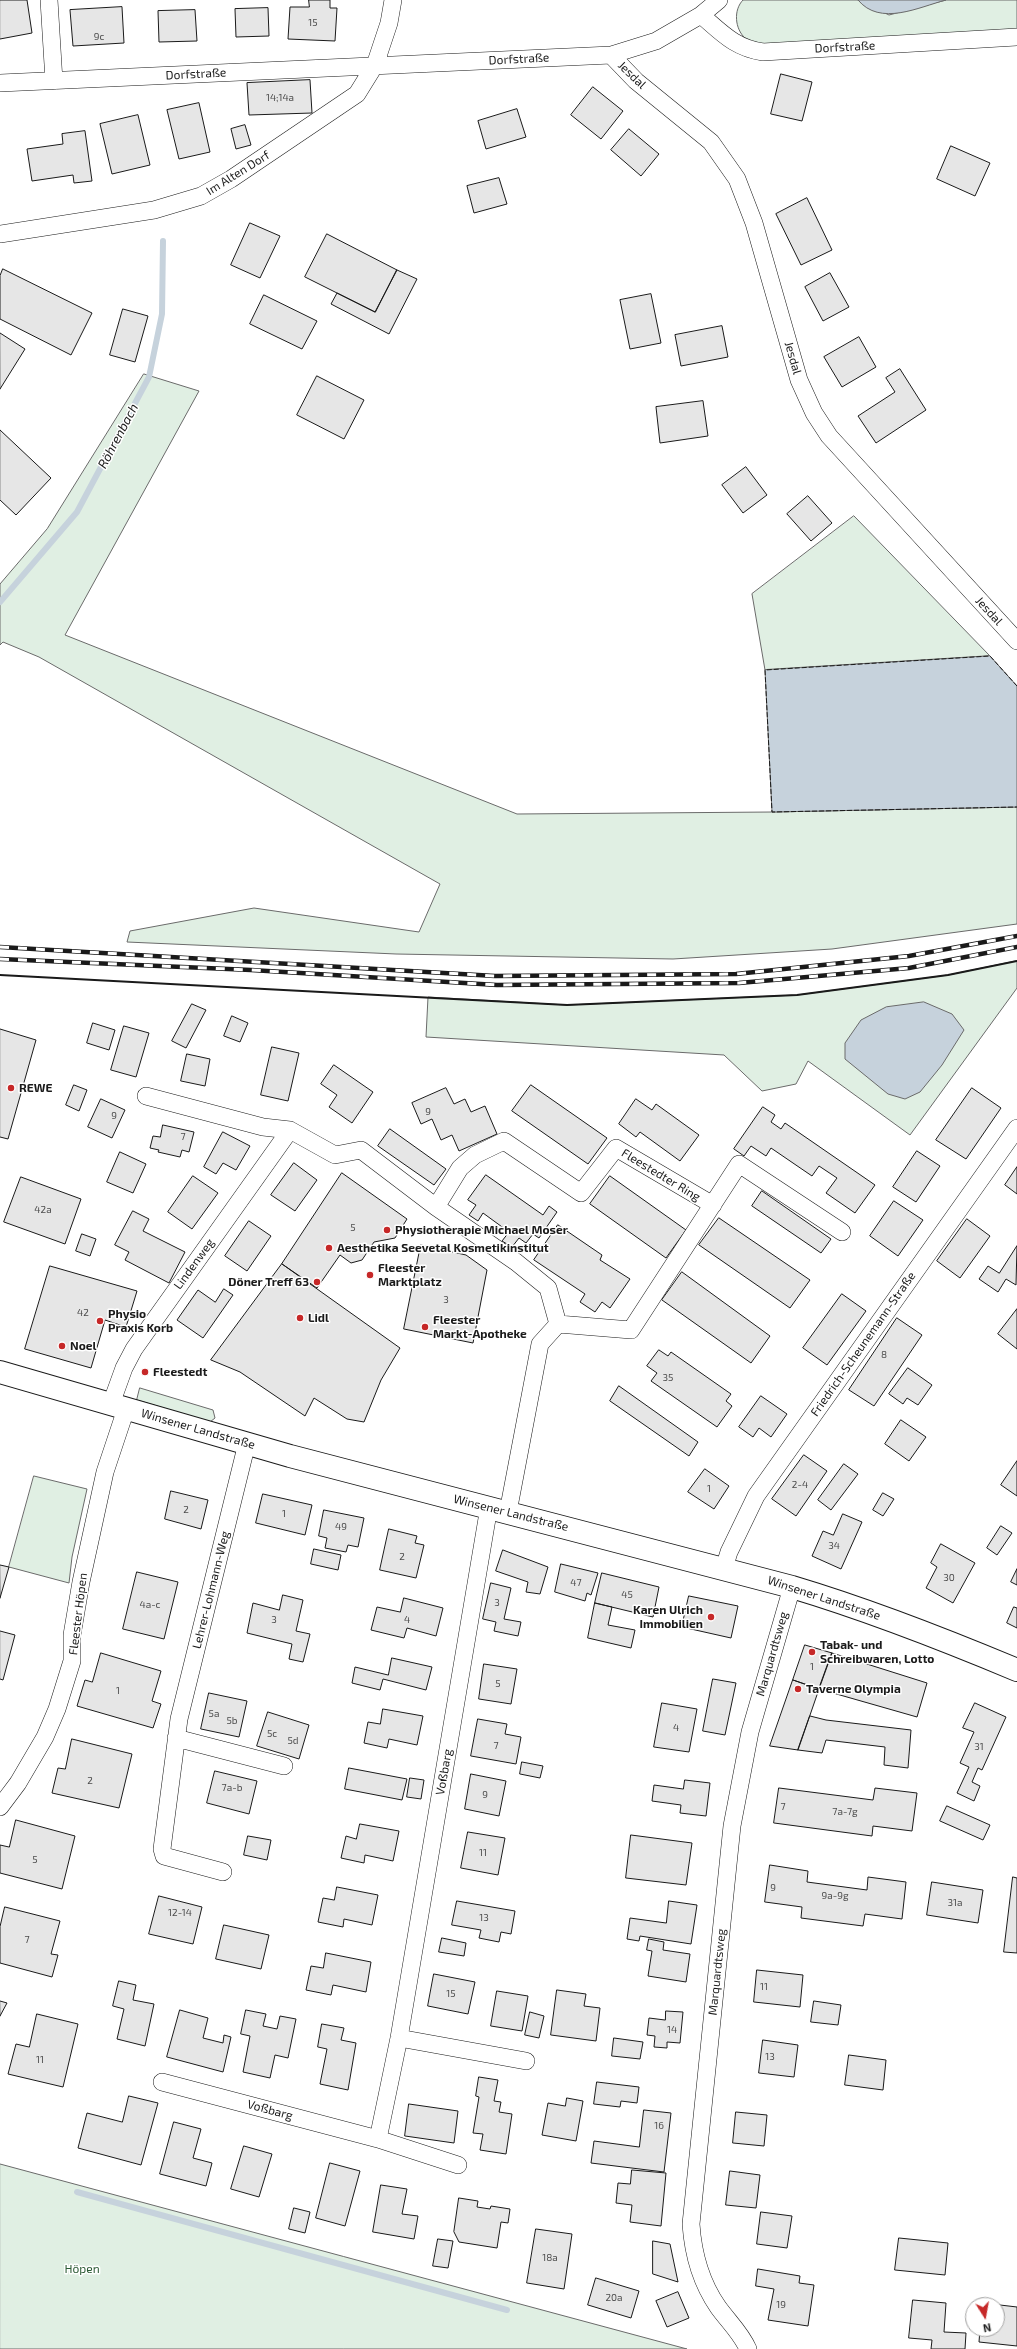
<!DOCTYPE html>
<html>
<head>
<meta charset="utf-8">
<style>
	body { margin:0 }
	#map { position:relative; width:1017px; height:2349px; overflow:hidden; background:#fff; font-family:"Exo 2",sans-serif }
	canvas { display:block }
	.north { position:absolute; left:965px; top:2297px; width:40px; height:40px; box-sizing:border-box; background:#fff; border:1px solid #a3a3a3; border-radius:50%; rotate:169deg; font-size:11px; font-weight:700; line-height:16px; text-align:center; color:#1a1a1a }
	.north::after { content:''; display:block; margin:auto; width:14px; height:18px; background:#c62828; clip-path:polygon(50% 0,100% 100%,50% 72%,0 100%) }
</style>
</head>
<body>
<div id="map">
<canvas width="1017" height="2349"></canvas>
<div class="north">N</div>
</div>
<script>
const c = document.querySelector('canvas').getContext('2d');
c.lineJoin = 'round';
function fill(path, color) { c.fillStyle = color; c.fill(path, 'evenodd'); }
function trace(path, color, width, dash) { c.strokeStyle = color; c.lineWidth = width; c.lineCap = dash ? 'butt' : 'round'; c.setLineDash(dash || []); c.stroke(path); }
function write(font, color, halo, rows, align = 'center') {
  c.font = font + ' "Exo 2",sans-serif'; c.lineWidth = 3; c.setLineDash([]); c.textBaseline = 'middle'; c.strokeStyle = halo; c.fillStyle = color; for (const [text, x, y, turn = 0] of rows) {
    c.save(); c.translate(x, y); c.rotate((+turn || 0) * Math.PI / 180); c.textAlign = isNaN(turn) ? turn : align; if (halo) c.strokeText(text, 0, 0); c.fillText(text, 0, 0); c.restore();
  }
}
const green = new Path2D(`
	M743,0H858L889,15L946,0H1017V31L767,45C761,43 750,43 745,38C735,29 733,10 743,0Z
	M144,374L199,391L65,635L517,814L772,812L1017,807V924L832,949L673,959L396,954L127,942L130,931L254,908L419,932L440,884L39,657L3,642L0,645V584L47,529Z
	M854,516L990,656L765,670L752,594Z
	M1017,961V988L910,1135L808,1061L796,1084L762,1091L724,1055L426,1037L428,997L567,1005L797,995L948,975Z
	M140,1388L213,1410L215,1418L210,1422L137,1400Z
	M34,1476L87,1489L72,1557L69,1583L9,1567Z
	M0,2164L687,2349H0Z`);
fill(green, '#e0efe3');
trace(green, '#6a6a6a', 1);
const water = new Path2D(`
	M858,0H946C919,7 880,27 858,0Z
	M990,656L1017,686V807L772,812L765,670Z
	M924,1002L952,1014L964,1030L942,1065L920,1092L905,1099L888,1094L845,1059V1043L861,1020L886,1007Z`);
fill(water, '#c6d2dc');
trace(water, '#6a6a6a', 1);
trace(new Path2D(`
	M0,602L77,512L149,377L162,314L163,241
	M77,2192L507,2310`), '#c6d2dc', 6);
const building = new Path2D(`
	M0,0H27L32,33L0,39Z
	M309,0H330V8H337L335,41L288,39L290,7H309Z
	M122,7L124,43L73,46L70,10Z
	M268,8L269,36L236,37L235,9Z
	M195,10L197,41L159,42L158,11Z
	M781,74L812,82L802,121L771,114Z
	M310,80L312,113L249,115L247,83Z
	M593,87L623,111L601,139L571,115Z
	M199,103L210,152L179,159L167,110Z
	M517,109L526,137L486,149L478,121Z
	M138,115L150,165L112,174L100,124Z
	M245,125L251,145L236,149L231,129Z
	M629,129L659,154L641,176L611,150Z
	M85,131L92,181L74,183L73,175L32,181L27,149L63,144L62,134Z
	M951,146L990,163L975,196L937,179Z
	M499,178L507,204L474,213L467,186Z
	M807,198L832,250L801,265L776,214Z
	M250,223L280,236L260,278L231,265Z
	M327,234L397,270L375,312L305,277Z
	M3,269L92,313L71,355L0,319V276Z
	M397,270L417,279L389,334L331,304L337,293L375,312Z
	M830,273L849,307L823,321L805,287Z
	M651,294L661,343L630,349L620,300Z
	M264,295L317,321L302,349L250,324Z
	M123,309L148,316L135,362L110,355Z
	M722,326L728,357L681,366L675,335Z
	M0,333L25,349L0,389Z
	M859,337L876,367L842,387L824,357Z
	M900,369L926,410L876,443L858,416L895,392L886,378Z
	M317,376L364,400L344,439L297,415Z
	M703,401L708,436L660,443L656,407Z
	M0,430L51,478L16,515L0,500Z
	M746,467L767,495L743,513L722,485Z
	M808,496L832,523L811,541L787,514Z
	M192,1004L206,1010L186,1048L172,1041Z
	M232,1016L248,1023L240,1042L224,1036Z
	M93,1023L115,1030L109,1050L87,1043Z
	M124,1026L149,1033L136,1077L111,1070Z
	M0,1029L36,1040L8,1139L0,1137Z
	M272,1047L299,1053L288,1101L261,1095Z
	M187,1054L210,1059L205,1086L181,1081Z
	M334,1065L373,1092L352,1123L329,1107L337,1095L321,1084Z
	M74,1085L87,1090L79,1111L66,1105Z
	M531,1085L607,1138L588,1164L512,1111Z
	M446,1088L454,1104L465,1099L471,1112L485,1106L497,1134L459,1151L452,1135L441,1140L432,1119L421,1124L412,1103Z
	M972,1088L1001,1108L966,1159L936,1140Z
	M101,1099L125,1110L112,1138L88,1127Z
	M636,1099L652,1110L656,1104L699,1135L680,1161L640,1132L636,1137L619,1124Z
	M763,1107L775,1115L771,1122L781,1129L785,1123L875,1185L855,1213L826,1193L837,1178L819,1166L812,1176L771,1148L766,1156L751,1146L744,1156L734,1149Z
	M163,1125L194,1132L189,1152L182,1150L180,1157L158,1152L159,1150L150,1148L153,1136L160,1137Z
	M390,1129L446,1169L434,1185L378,1146Z
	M223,1132L250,1146L236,1170L223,1163L216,1174L204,1167Z
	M917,1151L940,1166L916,1202L893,1187Z
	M120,1152L146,1164L133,1193L107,1182Z
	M294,1163L317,1180L295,1211L271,1195Z
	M1017,1167V1194L1005,1185Z
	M342,1173L407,1219L395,1238L374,1242L362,1260L351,1263L340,1255L317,1288L282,1264Z
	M486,1175L543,1215L549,1206L557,1212L539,1238L533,1234L526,1243L519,1238L512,1247L502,1241L509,1232L483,1213L478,1221L469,1215L476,1205L468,1200Z
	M193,1176L218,1193L192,1229L168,1212Z
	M610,1176L686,1230L666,1258L590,1204Z
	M21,1177L81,1199L65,1244L4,1222Z
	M762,1191L831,1239L821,1253L752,1206Z
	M894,1201L923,1220L898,1256L870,1236Z
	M133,1211L149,1219L143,1231L185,1252L169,1283L125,1260L129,1252L115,1245Z
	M719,1218L810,1280L790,1308L699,1245Z
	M967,1219L990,1236L960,1278L937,1261Z
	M249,1221L271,1236L247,1271L225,1256Z
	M558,1225L602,1255L600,1260L630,1279L610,1308L602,1302L595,1312L580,1302L585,1294L534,1260Z
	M82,1234L96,1239L90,1256L76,1251Z
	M421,1245L466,1255L487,1270L473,1343L404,1329Z
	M1017,1246L1016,1285L1006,1279L998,1292L979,1279L988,1266L999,1273Z
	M282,1264L400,1348L381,1380L364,1422L347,1419L314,1398L305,1416L240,1372L211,1360Z
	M50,1266L137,1291L126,1327L105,1320L91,1368L25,1349Z
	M682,1272L770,1336L751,1363L662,1300Z
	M224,1289L233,1295L203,1338L177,1320L198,1290L215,1302Z
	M842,1294L866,1311L827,1365L803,1348Z
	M1017,1309V1349L998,1334Z
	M897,1318L922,1335L874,1406L849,1390Z
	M659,1350L668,1356L671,1352L731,1394L726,1401L732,1406L717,1427L651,1381L657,1373L647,1366Z
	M908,1368L932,1385L918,1405L907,1398L903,1404L889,1394Z
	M619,1386L698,1442L689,1456L610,1401Z
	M761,1396L787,1414L771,1437L759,1428L753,1437L739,1427Z
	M901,1420L926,1437L909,1461L885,1444Z
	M804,1455L827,1471L796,1516L772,1499Z
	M1017,1461V1496L1001,1485Z
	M844,1464L858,1474L831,1510L818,1500Z
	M705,1469L729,1486L714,1509L688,1492Z
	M171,1491L208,1500L201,1529L165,1519Z
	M883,1493L894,1499L883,1516L873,1510Z
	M263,1494L312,1505L305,1535L256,1523Z
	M324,1510L364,1518L358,1547L348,1545L346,1552L325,1548L327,1538L319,1536Z
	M843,1514L862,1522L841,1569L812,1556L823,1531L833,1535Z
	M1001,1526L1012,1533L997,1555L987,1548Z
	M389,1529L417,1536L415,1543L424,1545L416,1578L380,1570Z
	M941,1544L975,1563L953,1603L926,1588L937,1567L931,1563Z
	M314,1549L341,1555L338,1570L311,1564Z
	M503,1550L548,1567L540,1594L526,1592L528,1582L496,1571Z
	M561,1564L598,1573L591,1595L587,1593L585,1601L555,1592Z
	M0,1565L9,1567L0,1598Z
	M1017,1569V1585L1011,1582Z
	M137,1572L178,1582L164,1639L123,1629Z
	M602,1573L659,1587L653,1617L595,1603Z
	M491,1583L511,1588L504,1619L521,1622L518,1636L494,1631L496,1622L483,1619Z
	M283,1595L303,1600L296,1631L310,1634L303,1662L289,1659L292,1644L247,1633L253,1603L279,1610Z
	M689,1596L738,1606L731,1638L682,1627Z
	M404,1598L443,1608L436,1636L407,1628L404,1638L371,1630L377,1607L400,1612Z
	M595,1603L612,1607L608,1625L635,1630L631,1648L588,1638Z
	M1014,1607L1017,1608V1628L1007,1623Z
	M0,1631L15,1635L3,1680L0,1679Z
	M805,1645L832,1653L819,1689L793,1680Z
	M101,1653L161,1671L152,1701L161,1704L153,1728L77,1706L85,1680L92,1682Z
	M832,1653L927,1683L917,1717L819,1689Z
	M392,1658L432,1667L426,1690L383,1679L380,1690L352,1683L355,1667L388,1675Z
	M484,1664L517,1669L511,1704L479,1699Z
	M713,1679L736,1683L725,1735L703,1731Z
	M793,1680L819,1689L798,1750L770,1746Z
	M209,1693L247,1701L239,1737L201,1729Z
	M662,1703L697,1709L689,1752L654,1747Z
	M975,1703L1006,1717L982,1770L978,1768L972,1782L980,1786L974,1801L957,1793L969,1767L960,1763L974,1732L963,1728Z
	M383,1709L423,1716L417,1745L389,1739L387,1748L364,1743L368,1722L380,1724Z
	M268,1712L309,1725L299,1759L257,1746Z
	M810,1716L826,1720L911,1730L908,1768L884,1765L885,1747L826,1740L822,1753L798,1750Z
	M478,1719L507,1724L505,1734L521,1737L516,1764L471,1756Z
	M72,1739L132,1754L119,1808L52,1793L58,1768L65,1769Z
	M522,1762L543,1766L540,1778L520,1774Z
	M349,1768L407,1779L402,1800L345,1789Z
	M215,1771L257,1781L249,1814L207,1803Z
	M471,1774L506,1781L499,1816L465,1809Z
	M410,1778L424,1780L421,1799L407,1797Z
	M685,1780L710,1783L706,1816L680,1813L681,1805L652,1801L654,1785L683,1789Z
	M779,1788L873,1800L875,1788L917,1793L912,1831L873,1826L872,1836L774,1823Z
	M947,1806L990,1825L983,1840L940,1821Z
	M16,1820L75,1836L62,1889L0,1873V1845L9,1847Z
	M360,1824L399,1831L393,1861L365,1855L364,1863L341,1858L346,1836L356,1839Z
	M468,1832L505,1838L498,1875L461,1868Z
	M631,1835L692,1843L686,1885L626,1878Z
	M248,1836L271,1840L267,1860L244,1855Z
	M770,1865L808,1871L807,1882L867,1890L868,1877L906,1882L902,1919L865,1914L863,1926L801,1918L802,1907L765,1902Z
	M1013,1877L1017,1878V1953L1004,1952Z
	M932,1882L983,1890L978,1923L927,1915Z
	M337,1887L378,1895L372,1925L344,1919L343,1927L318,1922L323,1898L334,1900Z
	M159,1896L202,1907L193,1944L149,1934Z
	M457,1901L515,1911L511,1934L501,1932L499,1942L479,1938L481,1930L452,1925Z
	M669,1901L697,1905L691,1944L640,1936L639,1941L627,1939L630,1918L666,1923Z
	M5,1907L60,1921L51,1954L58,1955L52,1977L0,1963V1927Z
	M224,1925L269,1935L261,1969L216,1959Z
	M442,1938L466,1943L464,1956L439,1952Z
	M649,1939L664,1942L663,1950L690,1954L686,1982L648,1976L652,1951L647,1950Z
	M326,1953L371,1962L366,1992L333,1985L331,1995L306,1990L311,1966L323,1968Z
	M757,1970L803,1975L800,2007L754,2002Z
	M434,1974L475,1982L468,2014L428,2006Z
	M119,1981L136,1985L133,2000L154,2004L145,2046L117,2039L124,2009L113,2006Z
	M557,1990L586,1994L584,2006L600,2008L596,2041L551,2035Z
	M497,1991L528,1996L522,2031L491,2026Z
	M0,2001L7,2003L0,2016Z
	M814,2001L841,2005L838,2025L811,2022Z
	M180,2010L208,2018L203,2038L223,2043L224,2035L231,2037L223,2072L167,2057Z
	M246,2010L266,2014L263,2026L277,2029L280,2016L296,2019L288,2058L275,2055L270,2078L243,2072L250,2036L241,2034Z
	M666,2011L683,2012L680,2043L667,2042V2048L654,2047L655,2036L647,2035L649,2018L665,2020Z
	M530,2012L544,2016L539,2038L525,2035Z
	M37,2014L78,2024L63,2087L8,2074L16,2044L29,2047Z
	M322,2024L344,2028L341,2040L356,2043L348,2090L320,2084L327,2049L318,2047Z
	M614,2038L643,2042L640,2059L612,2056Z
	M763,2040L798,2045L794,2077L759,2073Z
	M849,2055L886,2060L883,2090L845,2085Z
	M479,2077L498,2080L494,2101L501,2102L499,2112L512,2114L506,2154L480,2150L483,2134L473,2133L479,2097L476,2096Z
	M597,2082L639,2087L637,2103L621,2101L620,2107L594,2104Z
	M129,2096L158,2103L141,2165L78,2148L87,2113L122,2122Z
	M567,2098L583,2101L576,2141L542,2135L548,2103L565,2106Z
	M409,2104L458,2111L454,2143L405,2136Z
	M644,2110L671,2113L664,2172L591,2163L594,2141L639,2147Z
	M736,2112L767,2115L764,2146L733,2143Z
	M174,2122L201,2129L193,2158L212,2163L206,2186L160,2174Z
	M244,2146L272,2154L259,2197L231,2189Z
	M330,2163L360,2171L345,2226L316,2218Z
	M632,2170L666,2173L661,2226L630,2222L632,2205L616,2203L618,2183L630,2184Z
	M730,2171L760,2175L756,2208L726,2205Z
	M381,2185L407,2189L402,2214L418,2216L414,2239L373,2232Z
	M459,2198L478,2201L477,2207L490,2209L491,2206L510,2209L508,2223L501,2222L497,2248L459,2242L454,2232Z
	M294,2208L310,2212L305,2233L289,2229Z
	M761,2212L792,2216L787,2248L757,2244Z
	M536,2229L572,2234L564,2289L527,2283Z
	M899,2238L948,2243L945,2275L895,2270Z
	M438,2239L453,2241L448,2268L433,2266Z
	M653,2241L670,2244L678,2282L653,2274Z
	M758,2269L800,2276L799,2283L814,2285L808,2326L768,2320L774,2289L756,2286Z
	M596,2278L639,2291L631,2318L588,2305Z
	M678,2292L689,2318L667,2327L656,2301Z
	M913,2300L946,2303L944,2332L966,2333L965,2349H931L932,2340L909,2338Z
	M983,2303L1017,2307V2346L979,2342L980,2329H997V2305H983Z`);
fill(building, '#e6e6e6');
trace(building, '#1a1a1a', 1);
const street = new Path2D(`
	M49,0L54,81
	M701,15C722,33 735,48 763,52L1017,37
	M611,55L636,81L711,142L737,179L754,223L799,380L814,413L829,436L1017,641
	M0,83L611,55L656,41L701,15L719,0
	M0,234L154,210L201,196L231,179L357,94L375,65L389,23L393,0
	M146,1096L263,1127L290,1130L335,1155L361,1150L436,1207L516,1262L548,1288L558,1324
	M436,1207L460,1168L475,1155L504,1141L581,1193L616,1148L713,1205
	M558,1324L631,1330L739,1164L842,1232
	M111,1404L124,1368L134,1349L290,1130
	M508,1512L540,1344L558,1324
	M724,1568L729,1552L756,1496L1017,1128
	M176,1738L284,1766
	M0,1807L18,1783L45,1737L57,1709L72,1661V1635L81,1582L105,1472L126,1409
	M223,1872L164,1856L162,1849L179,1719L247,1443
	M399,2038L526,2061
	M162,2082L378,2139L458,2165
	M378,2139L399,2038L489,1507
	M748,2349C741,2333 728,2321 718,2307C700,2281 693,2254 691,2224L732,1826L750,1732L792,1587`);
const secondary = new Path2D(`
	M0,1372L290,1456L792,1587C869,1610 943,1639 1017,1670`);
trace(street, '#1a1a1a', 18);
trace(secondary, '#1a1a1a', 24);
trace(street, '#fff', 17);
trace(secondary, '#fff', 22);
const rail = new Path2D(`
	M0,947L495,976L736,974L909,956L1017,936
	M0,959L251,970L497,985L739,983L909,968L1017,947`);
trace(rail, '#1a1a1a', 4.5);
trace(rail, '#fff', 3, [9]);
trace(new Path2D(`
	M1017,686L990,656L765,670L772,812L1017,807`), '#1a1a1a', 1, [5, 2]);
trace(new Path2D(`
	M0,975L567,1005L797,995L948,975L1017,961`), '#1a1a1a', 2);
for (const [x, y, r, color] of [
	[11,1088,4,"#c62828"],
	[387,1230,4,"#c62828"],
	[329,1248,4,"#c62828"],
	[370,1275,4,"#c62828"],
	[317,1282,4,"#c62828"],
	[300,1318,4,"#c62828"],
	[100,1321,4,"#c62828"],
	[425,1327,4,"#c62828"],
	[62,1346,4,"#c62828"],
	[145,1372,4,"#c62828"],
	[711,1617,4,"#c62828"],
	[812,1652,4,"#c62828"],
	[798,1689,4,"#c62828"]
]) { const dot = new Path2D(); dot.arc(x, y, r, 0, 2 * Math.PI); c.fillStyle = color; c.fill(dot); trace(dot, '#fff', 1.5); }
write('10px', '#4d4d4d', null, [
	["15",313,23],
	["9c",99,37],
	["14;14a",280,98],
	["9",428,1112],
	["9",114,1116],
	["7",183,1137],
	["42a",43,1210],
	["5",353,1228],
	["3",446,1300],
	["42",83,1313],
	["8",884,1355],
	["35",668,1378],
	["2-4",800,1485],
	["1",709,1489],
	["2",186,1510],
	["1",284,1514],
	["49",341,1527],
	["34",834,1546],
	["2",402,1557],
	["30",949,1578],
	["47",576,1583],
	["45",627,1595],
	["3",497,1603],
	["4a-c",150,1605],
	["3",274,1620],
	["4",407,1620],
	["1",812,1667],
	["5",498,1684],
	["1",118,1691],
	["5a",214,1714],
	["5b",232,1721],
	["4",676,1728],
	["5c",272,1734],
	["5d",293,1741],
	["7",496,1746],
	["31",979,1747],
	["2",90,1781],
	["7a-b",232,1788],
	["9",485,1795],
	["7",783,1807],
	["7a-7g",845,1812],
	["11",483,1853],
	["5",35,1860],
	["9",773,1888],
	["9a-9g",835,1896],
	["31a",955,1903],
	["12-14",180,1913],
	["13",484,1918],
	["7",27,1940],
	["11",764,1987],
	["15",451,1994],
	["14",672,2030],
	["13",770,2057],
	["11",40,2060],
	["16",659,2126],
	["18a",550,2258],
	["20a",614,2298],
	["19",781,2305]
]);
write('12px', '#1a1a1a', '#fff', [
	["Dorfstraße",845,47,-3],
	["Dorfstraße",519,59,-3],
	["Dorfstraße",196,74,-3],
	["Jesdal",632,75,44],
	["Im Alten Dorf",238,173,-32],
	["Jesdal",793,358,74],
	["Jesdal",989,611,48],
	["Fleestedter Ring",661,1175,31],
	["Lindenweg",194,1264,-54],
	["Friedrich-Scheunemann-Straße",863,1344,-55],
	["Winsener Landstraße",198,1429,16],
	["Winsener Landstraße",511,1513,14],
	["Lehrer-Lohmann-Weg",211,1590,-76],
	["Winsener Landstraße",824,1598,18],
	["Fleester Höpen",78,1614,-83],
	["Marquardtsweg",772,1654,-74],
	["Voßbarg",444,1772,-80],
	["Marquardtsweg",717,1972,-84],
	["Voßbarg",270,2110,15]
]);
write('bold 12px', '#1a1a1a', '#fff', [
	["REWE",19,1088],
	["Physiotherapie Michael Moser",395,1230],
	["Aesthetika Seevetal Kosmetikinstitut",337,1248],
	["Fleester",378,1268],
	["Marktplatz",378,1282],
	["Döner Treff 63",309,1282,"right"],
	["Physio",108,1314],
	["Praxis Korb",108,1328],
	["Lidl",308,1318],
	["Fleester",433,1320],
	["Markt-Apotheke",433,1334],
	["Noel",70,1346],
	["Fleestedt",153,1372],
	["Karen Ulrich",703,1610,"right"],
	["Immobilien",703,1624,"right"],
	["Tabak- und",820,1645],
	["Schreibwaren, Lotto",820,1659],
	["Taverne Olympia",806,1689]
], 'left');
write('12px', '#2b5a34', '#fff', [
	["Höpen",82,2269]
]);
write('italic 13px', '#1a1a1a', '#fff', [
	["Röhrenbach",118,436,-62]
]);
</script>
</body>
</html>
